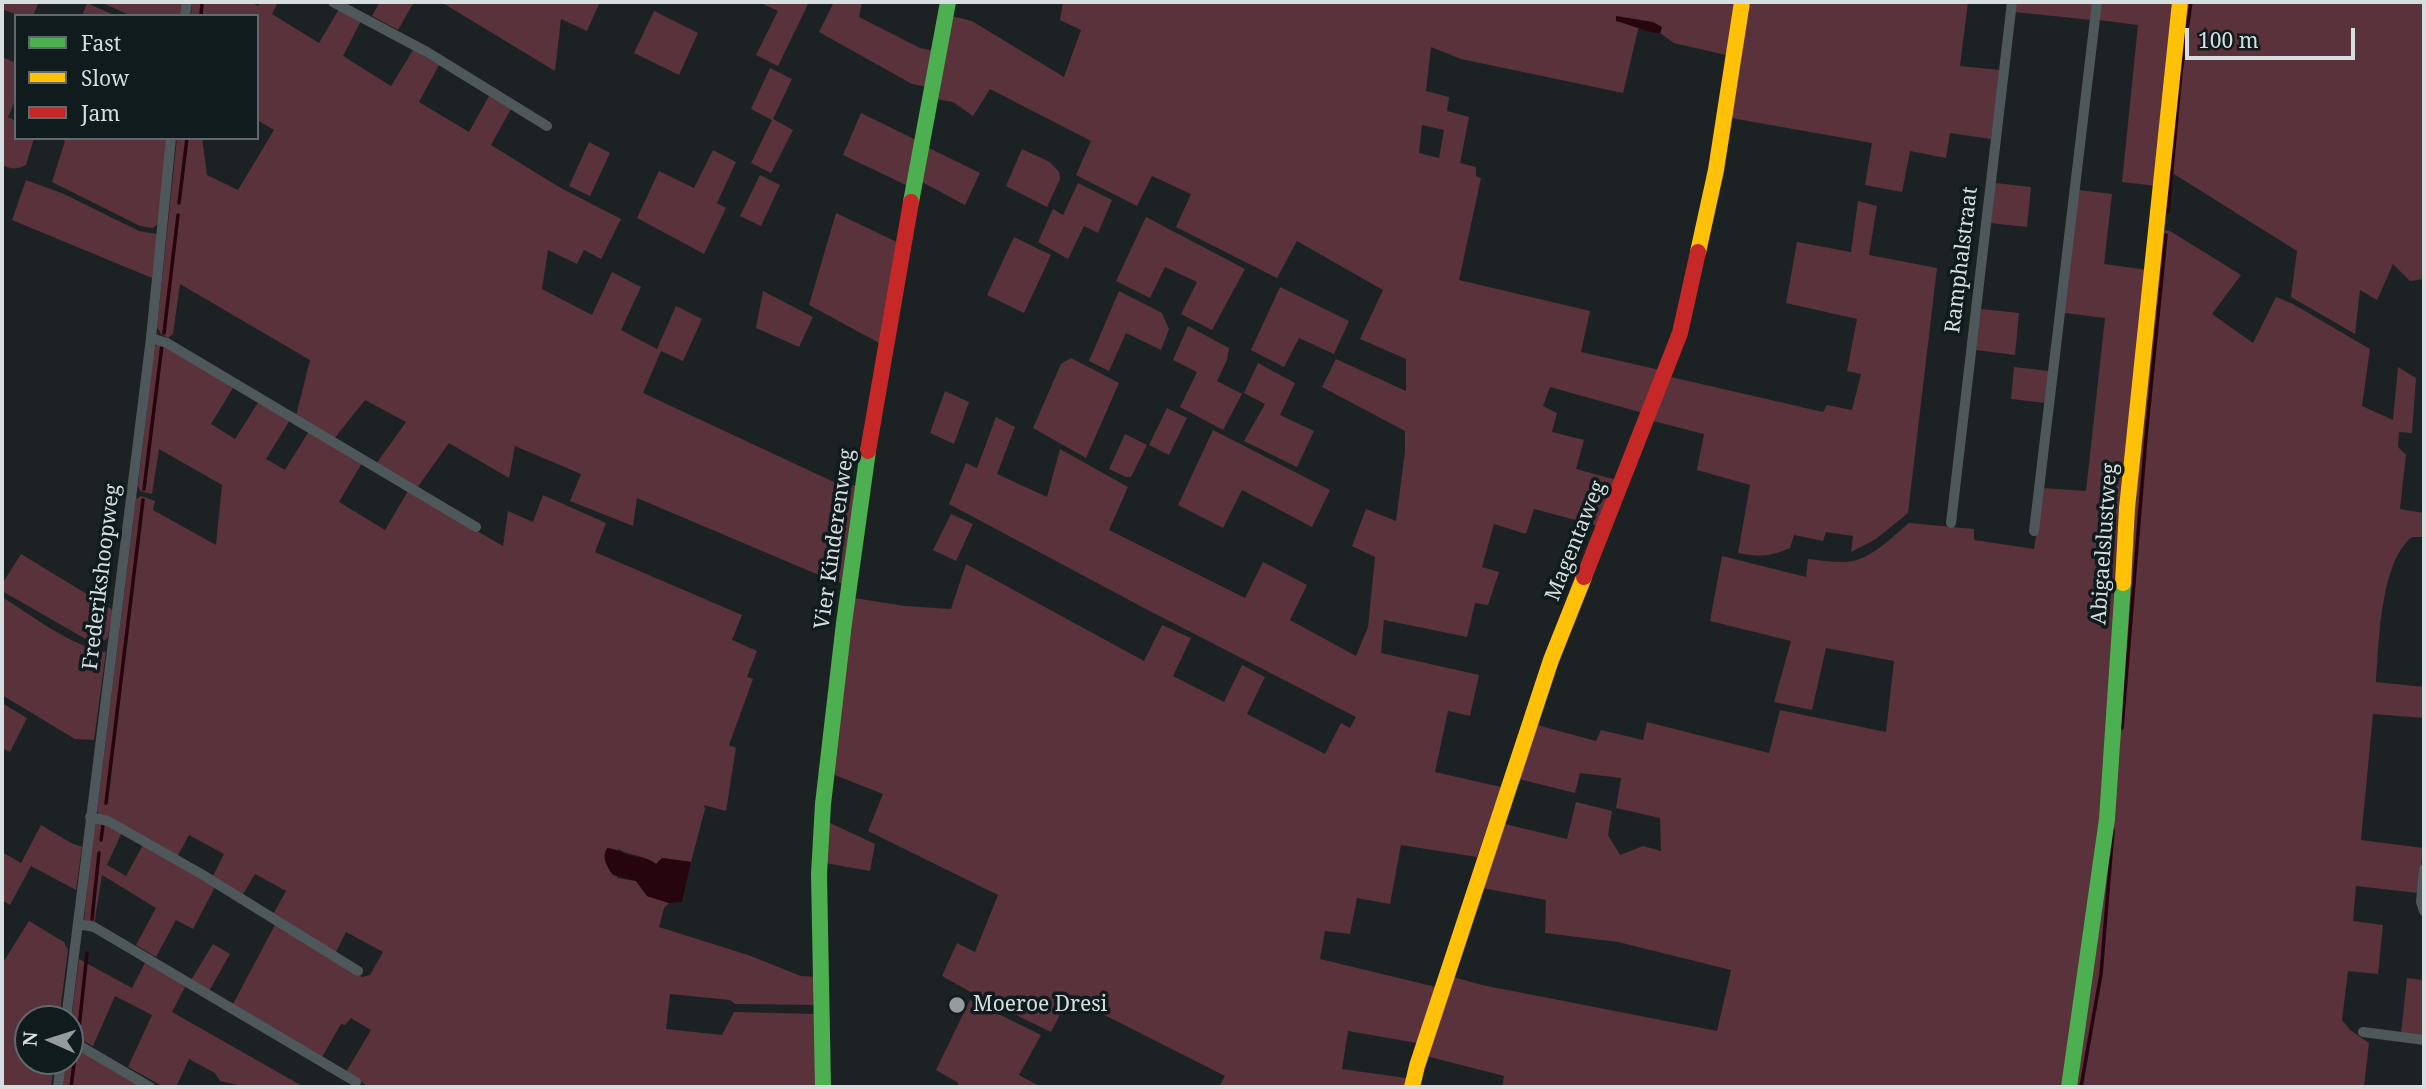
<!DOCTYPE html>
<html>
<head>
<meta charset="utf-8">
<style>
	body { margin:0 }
	#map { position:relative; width:2426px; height:1089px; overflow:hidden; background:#1c2223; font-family:"Noto Serif",serif }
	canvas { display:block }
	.frame { position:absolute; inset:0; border:4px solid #d7dedf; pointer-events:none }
	.legend { position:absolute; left:14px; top:14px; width:245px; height:126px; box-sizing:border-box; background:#101b1d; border:2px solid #60696b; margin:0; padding:9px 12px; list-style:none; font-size:21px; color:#d7dedf }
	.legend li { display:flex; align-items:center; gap:14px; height:35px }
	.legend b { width:35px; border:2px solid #60696b }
	.north { position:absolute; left:14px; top:1005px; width:70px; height:70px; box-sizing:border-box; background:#101b1d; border:2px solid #60696b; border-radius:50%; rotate:273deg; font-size:19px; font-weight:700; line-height:28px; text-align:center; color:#d7dedf }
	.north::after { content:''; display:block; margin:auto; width:24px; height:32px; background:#969c9d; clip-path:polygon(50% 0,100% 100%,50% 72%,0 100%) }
	.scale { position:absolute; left:2185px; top:28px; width:170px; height:32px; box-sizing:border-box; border:4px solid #d7dedf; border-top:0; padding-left:9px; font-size:21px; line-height:24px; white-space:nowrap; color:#d7dedf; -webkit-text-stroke:5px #101b1d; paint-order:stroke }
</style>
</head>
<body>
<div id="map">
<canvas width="2426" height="1089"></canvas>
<div class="frame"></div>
<ul class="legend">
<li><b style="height:9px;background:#4caf50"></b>Fast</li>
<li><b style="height:9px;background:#ffc107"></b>Slow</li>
<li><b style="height:9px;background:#c62828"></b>Jam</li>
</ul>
<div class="north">N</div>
<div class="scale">100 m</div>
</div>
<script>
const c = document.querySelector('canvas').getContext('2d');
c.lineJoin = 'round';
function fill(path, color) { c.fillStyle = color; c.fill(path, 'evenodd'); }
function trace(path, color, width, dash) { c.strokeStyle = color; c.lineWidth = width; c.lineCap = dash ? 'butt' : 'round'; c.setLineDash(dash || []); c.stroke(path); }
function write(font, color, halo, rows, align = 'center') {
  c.font = font + ' "Noto Serif",serif'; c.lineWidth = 7; c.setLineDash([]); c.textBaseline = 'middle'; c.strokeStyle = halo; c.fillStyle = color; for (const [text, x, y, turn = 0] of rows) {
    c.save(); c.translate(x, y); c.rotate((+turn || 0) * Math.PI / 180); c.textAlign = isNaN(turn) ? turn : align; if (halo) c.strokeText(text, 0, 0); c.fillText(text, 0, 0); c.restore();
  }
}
fill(new Path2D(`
	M2,2H39L33,16H20L2,9Z
	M100,2H183L181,16H132Z
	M192,2H251L258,6L261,2H278L272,14L319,43L339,9L361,21L343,56L391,86L413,50L439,65L419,102L469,132L489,96L511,109L491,145L559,187L621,219L601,259L584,250L577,264L548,250L542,289L592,315L612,272L641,287L621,330L657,349L676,306L702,319L683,361L661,351L643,393L834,482L858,486L844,584L833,581L637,498L633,526L570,501L581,474L515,446L509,478L449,443L417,488L376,464L406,422L365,400L334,439L296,416L310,360L180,284L173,334L168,338L161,334L157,327L177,138H202L207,175L238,190L274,130L257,120V16H191Z
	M380,2H414L398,30L372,16Z
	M441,2H600L587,31L561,19L555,71Z
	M759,2H809L778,66L756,55L778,11Z
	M834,2H862L859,17L920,48L935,51L927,87L912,84L819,32Z
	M1063,2H1736L1730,56L1674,43L1660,33L1662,27L1616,21L1639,26L1623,93L1461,59L1431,47L1426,91L1449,97L1447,111L1469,117L1460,163L1476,167V176L1481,178L1459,280L1590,311L1581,352L1660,370L1643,413L1550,387L1543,406L1557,413L1552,432L1584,440L1576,469L1617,480L1598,526L1534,509L1526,534L1494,524L1482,567L1499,572L1488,605L1475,603L1467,637L1384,620L1381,653L1479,675L1470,716L1448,711L1435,772L1501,787L1477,857L1401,845L1390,904L1357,898L1350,934L1325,931L1320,959L1436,987L1417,1043L1348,1031L1342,1069L1406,1078V1087H1219L1225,1076L1069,997L1051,1032L985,1000L942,976L957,943L975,952L998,895L868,831L883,794L832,774L854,598L905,606L951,609L966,564L1144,661L1162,625L1191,638L1173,676L1224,702L1242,665L1265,677L1247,714L1325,754L1341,723L1350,728L1356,717L1146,609L949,504L966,463L977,468L996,417L1015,427L997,474L1047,497L1060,449L1128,487L1109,530L1245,598L1263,562L1307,585L1290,620L1356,656L1368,627L1375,557L1352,546L1366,509L1396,521L1405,451V431L1322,387L1336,359L1406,391V359L1360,339L1383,290L1297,241L1277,278L1176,227L1191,194L1152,176L1137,206L1076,175L1091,141L990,89L973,116L953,102L936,99L952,16L972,21L1064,77L1081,30L1060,20ZM1422,125L1444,130L1439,158L1419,153Z
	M1748,2H1968L1960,66L2000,70L1991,139L1950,133L1946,158L1910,151L1902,192L1865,185L1872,143L1731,118L1740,71Z
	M2016,2H2093L2091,20L2015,12Z
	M2101,2H2177L2157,186L2122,182L2138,25L2099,20Z
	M2183,2H2424V279L2410,281L2393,264L2377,300L2360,290L2355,334L2291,297L2297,251L2166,169Z
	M87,3L116,16H82Z
	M654,11L698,33L679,75L634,53Z
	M2,57L16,63V99L8,117L16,121V138H34L26,165C16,170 11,169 2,165Z
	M770,68L792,79L773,119L793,130L771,173L751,163L772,120L751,109Z
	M861,113L916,140L908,186L843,155Z
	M59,138H167L158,224L153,228L140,226L52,182L65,141Z
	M589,142L610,153L590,196L569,186Z
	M925,146L980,173L965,205L922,182L920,179Z
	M1022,149L1050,162L1059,172L1060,179L1047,207L1006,186Z
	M713,150L736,162L717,203L726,208L704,254L637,218L659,171L694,188Z
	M760,175L780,185L761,226L740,216Z
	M26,180L64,194L139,231L157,234L152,278L12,220Z
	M1078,183L1112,200L1098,233L1084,226L1068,259L1038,242L1053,209L1063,215Z
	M1995,183L2031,187L2027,227L1990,223Z
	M2078,190L2112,194L2104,264L2148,270L2104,819L2064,1087H1502L1504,1076L1426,1056L1453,977L1482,985L1717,1031L1731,970L1618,942L1545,933L1546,900L1482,888L1505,824L1567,839L1576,802L1612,811L1608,835L1620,855L1643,846L1661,851L1660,818L1616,808L1621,778L1580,773L1575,793L1519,779L1537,725L1596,741L1601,730L1643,740L1647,722L1769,753L1780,710L1886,732L1894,661L1826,648L1812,710L1774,702L1791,641L1710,621L1722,556L1806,577L1808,559C1819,560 1831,562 1842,562C1868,563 1891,538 1909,523L1974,529V540L2034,549L2043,488L2086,491L2105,318L2065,313Z
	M1858,201L1877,206L1869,255L1937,268L1908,513L1876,539L1851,552L1853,536L1826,532L1823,541L1794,535L1790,548C1769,557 1761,557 1738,553L1750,485L1697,470L1704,434L1653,421L1671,377L1823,412L1827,405L1852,410L1861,374L1847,371L1857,319L1786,303L1797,242L1851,252Z
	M836,213L899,243L881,344L809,305Z
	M1146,217L1245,269L1212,330L1181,314L1197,282L1165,267L1150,298L1116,281Z
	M2161,230L2170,231L2241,275L2212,314L2253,343L2276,297L2293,304L2370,349L2362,406L2393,420L2398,367L2416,378L2412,433L2399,432L2398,447L2406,455L2400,509L2424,513V537H2412C2380,562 2379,643 2376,682L2424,687V718L2373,714L2361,840L2423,848L2418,893L2356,886L2353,921L2383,925L2378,974L2348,971L2342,1020L2350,1030L2369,1043L2364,1087H2071L2089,976L2130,508Z
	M1014,237L1051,255L1024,313L987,295Z
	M1280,287L1349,321L1334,354L1299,338L1284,367L1251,350Z
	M763,291L813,317L799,347L756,328Z
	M1119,291L1162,313L1169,329L1161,350L1126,333L1109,371L1089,361Z
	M1981,309L2019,313L2015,355L1976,350Z
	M1188,326L1229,348L1227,360L1217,381L1242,394L1223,430L1180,407L1197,372L1173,360Z
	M161,342L234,386L211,424L235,439L259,401L290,420L266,459L285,470L309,431L362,463L339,502L385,530L408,491L503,546L508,511L533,522L543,495L606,523L595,552L742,615L732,640L757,651L747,677L753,679L729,745L736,748L726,811L704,805L705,809L691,862L662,858L656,864C644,855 631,856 618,849L617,878L636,881L647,896L669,903L664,908L659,927L751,956L801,976L817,977V1005L735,1004L730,1000L670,994L666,1029L722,1035L734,1012L817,1014L820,1087H369L346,1072L371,1030L351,1018L345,1025L341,1024L322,1057L233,1004L275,925L362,977L370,975L383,952L346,932L335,954L272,916L286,891L255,874L242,896L212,878L224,854L189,835L177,857L99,815L97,811L136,499L141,496L155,501L153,510L216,545L222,485L159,449L152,494L140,491L138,486L154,347Z
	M1071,358L1119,383L1086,458L1033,428L1061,364Z
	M1258,363L1295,383L1280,415L1314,431L1297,467L1244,441L1265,404L1244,393Z
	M2014,367L2049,371L2046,403L2011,399Z
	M945,391L969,402L954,444L930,433Z
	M1167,408L1187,418L1169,455L1149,445Z
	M1213,430L1330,490L1312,527L1242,490L1223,528L1178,505Z
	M1125,434L1147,445L1131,477H1126L1109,469Z
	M951,514L973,524L956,561L933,550Z
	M21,554L113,610L108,637C103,643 99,643 91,642L2,591V584Z
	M2,597C31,615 72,647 106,652L94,740L75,739L2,695Z
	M2,703L27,718L10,752L2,748Z
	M98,821L122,832L107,865L126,876L143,845L215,887L193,929L176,920L156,957L136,945L156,908L102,875L94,925L84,920L94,825Z
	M828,822L875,844L870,871L825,863Z
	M41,825L71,843L82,847L76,890L31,866L10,905L2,900V852L21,863Z
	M29,921L64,942L68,950L59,1019H28V1061H54L51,1087H2V960L4,961Z
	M213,944L230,954L209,991L191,980Z
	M79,959L132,988L146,961L186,985L172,1012L304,1087H247L220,1081L215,1073L189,1059L176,1087H164L128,1067L152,1015L115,996L93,1046L74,1036L70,1029Z
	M2407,978L2424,980V1036L2401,1034Z
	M970,1000L1041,1035L1019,1075L1041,1087H960L957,1082L936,1070Z
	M70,1044L152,1087H63L66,1061H70Z`), '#59323b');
fill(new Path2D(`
	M1616,16L1653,22L1662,27L1660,33C1650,34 1628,24 1616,21Z
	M607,848C616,849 620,852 629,855C640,858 646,856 656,864L662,858L691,862L682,902L669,903L647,896L636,881L613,875C607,867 601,857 607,848Z`), '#27050f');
trace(new Path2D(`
	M201,16L202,2
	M179,203L187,138
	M2168,212L2181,72L2191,2
	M164,333L178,215
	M144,489L162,345
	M2122,728L2146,437L2166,235
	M106,803L143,500
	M101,840L103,825
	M92,919L99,853
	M79,1028L87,953
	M71,1087L76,1049
	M2081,1087L2101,974L2113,830`), '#27050f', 3.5);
trace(new Path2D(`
	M333,2L427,52L547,126
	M185,16L187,2
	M151,338L167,343L476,527
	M1951,523L2012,2
	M2034,531L2097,2
	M90,817L108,821L203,875L358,971
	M2424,869L2421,902L2424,911
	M78,924L94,927L356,1082
	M66,1019L151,338L171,138
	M2363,1032L2424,1040
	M70,1040L150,1087
	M58,1087L61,1061`), '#4e5759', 10);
trace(new Path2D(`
	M911,202L948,2
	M823,1087L819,874L823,804L844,623L868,451
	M2069,1087L2107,819L2123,583`), '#4caf50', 16);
trace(new Path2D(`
	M1698,252L1716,170L1742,2
	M2123,583L2127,508L2180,2
	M1412,1087L1417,1066L1551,660L1584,577`), '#ffc107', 16);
trace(new Path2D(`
	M868,451L911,202
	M1584,577L1680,333L1698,252`), '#c62828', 16);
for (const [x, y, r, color] of [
	[957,1005,9,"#969c9d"]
]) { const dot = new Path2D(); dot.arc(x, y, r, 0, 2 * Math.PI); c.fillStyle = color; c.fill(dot); trace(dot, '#101b1d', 2.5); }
write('21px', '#d7dedf', '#101b1d', [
	["Ramphalstraat",1962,260,-83],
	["Vier Kinderenweg",835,539,-82],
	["Magentaweg",1576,541,-68],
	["Abigaelslustweg",2105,544,-86],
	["Frederikshoopweg",102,577,-83]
]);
write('21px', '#d7dedf', '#101b1d', [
	["Moeroe Dresi",973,1005]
], 'left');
</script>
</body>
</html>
